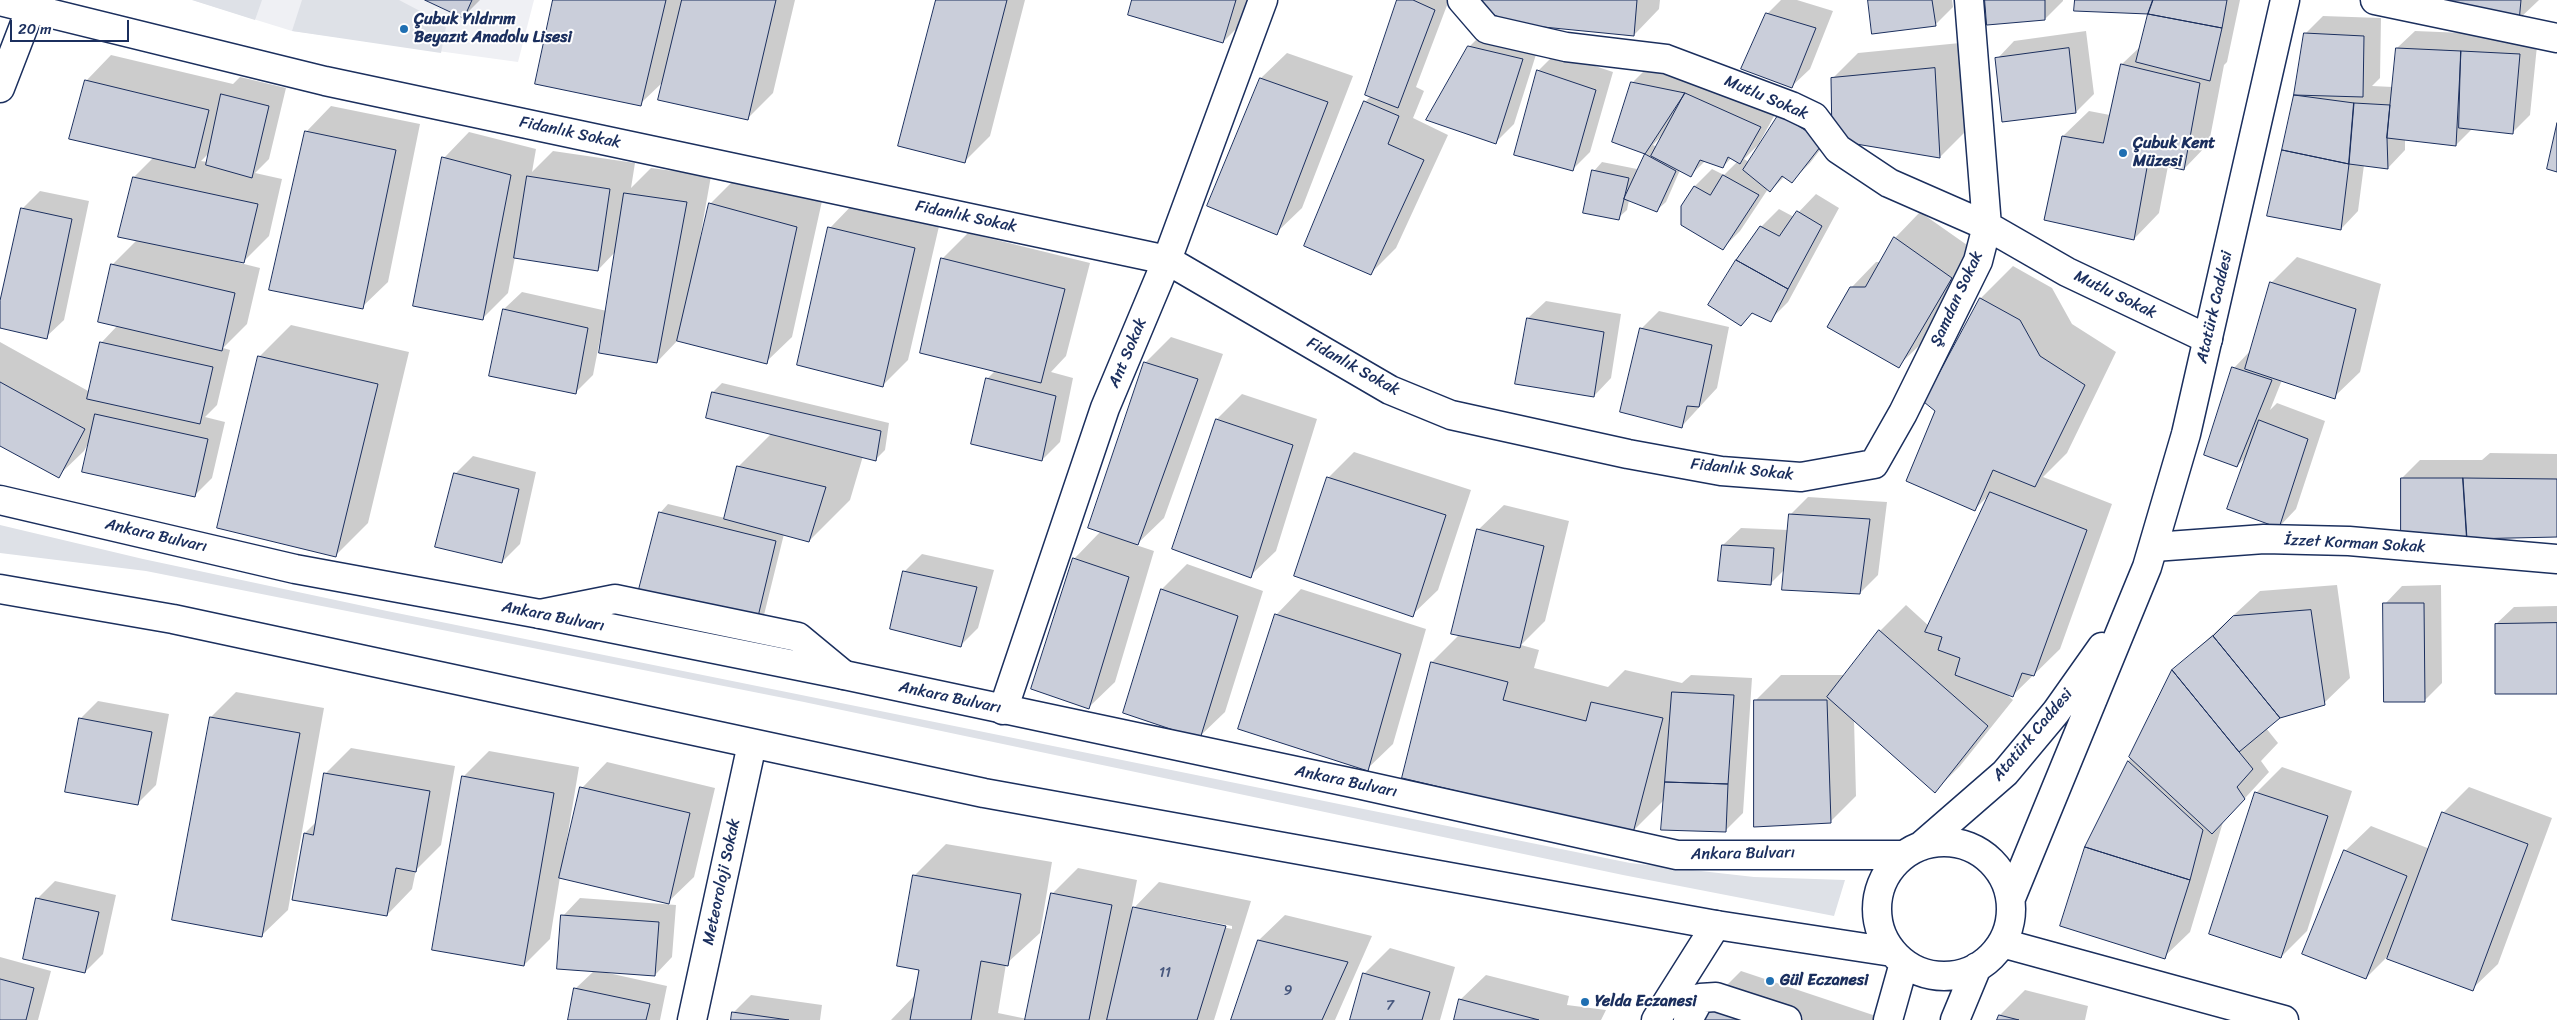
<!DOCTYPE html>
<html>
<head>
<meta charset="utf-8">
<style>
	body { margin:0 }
	#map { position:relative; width:2557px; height:1020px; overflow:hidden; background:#fff; font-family:Sriracha,sans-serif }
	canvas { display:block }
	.scale { position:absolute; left:10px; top:20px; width:119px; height:22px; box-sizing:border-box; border:2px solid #1b2f5e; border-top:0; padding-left:6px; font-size:15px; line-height:18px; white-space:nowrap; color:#1b2f5e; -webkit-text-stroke:4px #fff; paint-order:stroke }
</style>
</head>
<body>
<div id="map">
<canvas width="2557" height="1020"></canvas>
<div class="scale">20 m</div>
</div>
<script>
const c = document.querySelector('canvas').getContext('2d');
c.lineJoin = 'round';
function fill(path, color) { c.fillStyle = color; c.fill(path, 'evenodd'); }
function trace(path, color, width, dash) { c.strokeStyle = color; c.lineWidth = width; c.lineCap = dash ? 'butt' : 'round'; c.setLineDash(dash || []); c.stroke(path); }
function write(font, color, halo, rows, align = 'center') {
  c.font = font + ' Sriracha,sans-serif'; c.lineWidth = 4; c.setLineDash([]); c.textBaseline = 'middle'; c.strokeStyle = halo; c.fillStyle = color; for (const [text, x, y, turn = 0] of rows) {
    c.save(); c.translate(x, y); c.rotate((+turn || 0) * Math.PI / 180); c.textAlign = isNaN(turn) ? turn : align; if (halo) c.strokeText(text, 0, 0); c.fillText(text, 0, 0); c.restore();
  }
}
fill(new Path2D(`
	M192,0H534L518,62L292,31Z`), '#eff0f4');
fill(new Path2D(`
	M192,0H262L255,20Z
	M302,0H399L441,22L446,27L441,53L292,31Z
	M0,525L143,559L387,611L1630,863L1754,877L1845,880L1834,916L1623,875L804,702L146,571L0,553Z`), '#dee1e7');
fill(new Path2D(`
	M428,0H480L464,16Z
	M555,0H795L773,93L748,118L664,81L640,104Z
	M937,0H1025L990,136L965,161Z
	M1133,0H1253L1249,16L1223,42Z
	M1398,0H1449L1416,87L1424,91L1413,118L1448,135L1396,248L1371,273L1365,102L1371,96Z
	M1478,0H1660L1659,9L1634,35Z
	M1781,0H1797L1833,11L1810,69L1792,86L1767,14Z
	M1869,0H1952L1953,7L1935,25Z
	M1987,0H2063V1L2045,19Z
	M2076,0H2240L2227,62L2224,65L2209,143L2184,169L2168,166L2159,213L2134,239L2063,136L2089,111L2110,115L2122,64L2142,45L2150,12Z
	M2418,0H2539L2518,20Z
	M2323,16L2381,18L2380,78L2372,86L2393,87L2397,48L2415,31L2538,36L2530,115L2512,133L2473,128L2456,145L2405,139V150L2388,168L2364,165L2358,211L2341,229L2268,215L2295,95L2305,34Z
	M1487,29L1540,42L1514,124L1496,142L1469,47Z
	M2086,31L2094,94L2076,112L2003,120L1997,59L2014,41Z
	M1960,43L1965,132L1940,157L1833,133L1810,163L1792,181L1785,176L1770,191L1768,189L1740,231L1723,248L1695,186L1712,169L1724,175L1738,161L1732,157L1723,167L1706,160L1691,175L1680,170L1666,202L1657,210L1629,200L1627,210L1618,218L1594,171L1602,162L1637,169L1636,176L1647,154L1613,141L1632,83L1650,65L1778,109L1758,145L1744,159L1749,162L1780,115L1833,119L1832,79L1858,53ZM1662,135L1657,147L1653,145Z
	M1287,53L1353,76L1302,208L1276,233L1209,206L1261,78Z
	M1556,53L1613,72L1590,152L1572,170L1538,71Z
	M111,55L233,84L240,77L286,88L269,159L255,173L282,179L269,236L244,261L224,257V259L260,268L247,324L223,348L230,350L217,405L205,417L225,422L212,478L194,496L90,440L84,451L58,476L0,445V342L90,392L101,343L118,325L112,265L137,240L134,177L154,157L86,81ZM211,151L208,162L201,161Z
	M331,106L420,124L388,282L362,307L306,132Z
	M469,132L536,149L532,172L553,151L635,163L631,188L651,168L711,176L700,238H702L710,204L736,178L822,201L792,337L766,362L678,340L657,362L601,334L593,375L575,393L504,309L522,292L607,311L616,251L598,270L515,257L508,293L483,318L444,158Z
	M40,191L89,201L64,320L46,337L0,327V306L22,209Z
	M1816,194L1839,208L1788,302L1770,320L1753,312L1741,324L1761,227L1779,209L1794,217Z
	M855,202L940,222L908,360L882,386L830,228Z
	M1920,212L1977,252L1924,341L1898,366L1851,288L1876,262H1881L1895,238Z
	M968,233L1090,263L1066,356L1051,372L1073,378L1060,442L1042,460L987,379L995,371L942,259Z
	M2297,257L2381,284L2360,372L2334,397L2282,380L2270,410L2277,403L2325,421L2296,509L2279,527L2247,456L2237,466L2234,368L2251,350L2271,283Z
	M2013,266L2052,288L2072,324L2116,352L2067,453L2043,477L2112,504L2060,649L2013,695L2004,692L2013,700L1960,766L1935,791L1854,719L1856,796L1831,821L1755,701L1781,675H1845L1880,631L1906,605L1929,626L1990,494L1975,509L1937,411L1926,401L1981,298Z
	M1546,301L1621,314L1611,378L1594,396L1528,318Z
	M1659,311L1729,327L1717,388L1682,426L1641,329Z
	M291,325L409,352L368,523L336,555L259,357Z
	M1171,337L1223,354L1164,518L1136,545L1154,551L1115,682L1089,707L1074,559L1101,531L1145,363Z
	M722,383L889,423L885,450L876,459L863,456L850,500L809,541L784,534L764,615L755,624L660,513L668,504L725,518L738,467L772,433L707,417L713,392Z
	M1242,394L1317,419L1276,551L1250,576L1217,419Z
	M1354,452L1471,490L1438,590L1412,615L1328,478Z
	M2490,453L2557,454V536L2402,478L2420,460H2482Z
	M473,456L536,472L520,544L502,562L455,474Z
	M1808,497L1887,502L1878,575L1860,593L1785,569L1771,583L1723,545L1741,528L1789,530L1790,515Z
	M1504,505L1569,521L1545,621L1521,645L1539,650L1534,668L1608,687L1625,670L1682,683L1691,675L1752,678L1743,813L1725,831L1665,799L1633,831L1403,777L1432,662L1459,635L1478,530Z
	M922,554L994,570L978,628L960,646L904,572Z
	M1187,564L1263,591L1225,712L1199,737L1124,712L1162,589Z
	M2337,585L2350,678L2324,703L2280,717L2266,728L2278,743L2261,761L2269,772L2223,822L2190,932L2164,957L2086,848L2173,671L2260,591Z
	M2441,585L2442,683L2425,700L2385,604L2402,586Z
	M1301,589L1426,629L1393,744L1367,769L1276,615Z
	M2557,606V693L2496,624L2514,607Z
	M236,692L324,708L288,910L262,935L211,717Z
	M98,701L169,714L156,785L138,803L80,719Z
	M351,748L455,766L441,845L416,870L412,889L387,915L305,833L317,821L325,774Z
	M489,751L579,767L565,851H567L582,788L607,762L715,788L694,877L668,902L560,877L550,939L524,965L463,777Z
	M2282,767L2352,791L2307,931L2281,957L2256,793Z
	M2469,787L2552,818L2498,964L2472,989L2391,953L2366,978L2345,851L2371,826L2430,849L2443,813Z
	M946,844L1052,862L1040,933L1006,964L998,1013L1027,1019L1052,894L1078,868L1137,880L1131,911L1159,882L1251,901L1214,1020H891L916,994L921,969L914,876ZM1151,910L1232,926V929L1151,912Z
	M55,881L116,895L103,954L85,972L37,899Z
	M580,898L676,905L672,957L655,975L599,971L667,986L660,1020H569L575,989L594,971L563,916Z
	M1285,915L1372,936L1335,1020H1233L1259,940Z
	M1390,948L1455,967L1440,1020H1351L1364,974Z
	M0,957L51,971L38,1020H0Z
	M1741,971L1888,1020H1701L1709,1003Z
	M1486,975L1569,996L1567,1005L1606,1010L1601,1020H1455L1460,1000Z
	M2025,990L2088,1006L2085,1020H1998L2000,1015Z
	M751,995L822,1005L820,1020H732L733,1013Z`), '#0003');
const building = new Path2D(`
	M425,0H472L464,18Z
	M553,0H666L641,106L535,84Z
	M682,0H776L748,120L658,100Z
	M936,0H1007L965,163L898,146Z
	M1132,0H1236L1223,43L1128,15Z
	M1397,0H1413L1435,10L1398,108L1365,95Z
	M1477,0H1637L1634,36L1513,24L1476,6Z
	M1868,0H1932L1936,26L1872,34Z
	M1985,0H2045V20L1987,25Z
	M2075,0H2153L2148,14L2074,11Z
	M2153,0H2227L2222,28L2148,14Z
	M2417,0H2521L2519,22Z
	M1766,13L1816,28L1792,88L1741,69Z
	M2148,14L2222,28L2210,81L2136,62Z
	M2304,33L2364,36L2363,97L2294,95Z
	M1468,46L1523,59L1496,144L1426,120Z
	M2069,48L2076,113L2002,122L1995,58Z
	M2396,48L2461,51L2456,146L2387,138Z
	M2461,51L2520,54L2513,134L2459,128Z
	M2121,64L2200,83L2184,170L2148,162L2134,240L2044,220L2062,136L2103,143Z
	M1935,68L1940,158L1832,140L1831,78Z
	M1537,70L1596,90L1573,171L1514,155Z
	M1260,78L1328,102L1277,235L1207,206Z
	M85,80L209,110L195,168L69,139Z
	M1631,82L1685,93L1645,154L1612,142Z
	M1685,93L1761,127L1740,164L1728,157L1723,168L1700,160L1691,177L1651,156Z
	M221,94L269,106L252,178L206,165Z
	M2294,95L2354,103L2349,164L2282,150Z
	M1364,101L1399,116L1388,144L1424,160L1371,275L1304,246Z
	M2354,103L2390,105L2387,138L2388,169L2349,164Z
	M1779,114L1824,142L1792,183L1782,176L1770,192L1743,170Z
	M2557,123V172L2547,169Z
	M305,131L396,150L363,309L269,290Z
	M2282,150L2349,164L2341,230L2267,216Z
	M1645,154L1676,171L1657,212L1624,199Z
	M442,157L511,175L483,320L413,306Z
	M1592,170L1629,178L1619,220L1583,213Z
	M1723,175L1759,195L1723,250L1681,225V206L1694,186L1710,195Z
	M527,176L610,189L598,271L514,258Z
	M133,177L258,204L244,263L118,237Z
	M624,193L687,202L657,363L599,353Z
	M709,203L797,227L767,364L677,341Z
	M21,208L72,219L47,339L0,328V301Z
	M1797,211L1822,226L1788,289L1736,260L1760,226L1779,236Z
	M828,227L915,248L883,387L797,365Z
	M1894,237L1952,278L1899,368L1827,327L1850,287H1865Z
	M941,258L1065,289L1041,383L920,353Z
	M1736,260L1788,289L1771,322L1752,313L1741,326L1708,305Z
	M111,264L235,293L222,351L98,322Z
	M2270,282L2356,309L2335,399L2245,369Z
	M1980,298L2020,320L2040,356L2085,385L2035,487L1993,470L1975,511L1906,481L1935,411L1924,402Z
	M503,309L588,328L576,394L489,376Z
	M1527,318L1604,332L1594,397L1515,384Z
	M1640,328L1712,345L1699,407L1687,406L1682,428L1620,412Z
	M100,342L213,367L200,424L87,399Z
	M258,356L378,384L336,557L217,528Z
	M1144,362L1198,379L1138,545L1088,528Z
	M2232,367L2272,380L2237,467L2204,455Z
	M986,378L1056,396L1042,461L971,444Z
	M0,382L85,429L59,478L0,446Z
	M712,392L881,431L876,461L706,418Z
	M95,414L208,439L195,497L82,472Z
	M1216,419L1293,445L1251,578L1172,549Z
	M2259,420L2308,439L2279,528L2227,509Z
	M737,466L826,487L809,542L724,519Z
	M454,473L519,489L502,563L435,547Z
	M1327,477L1446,515L1413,617L1294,576Z
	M2401,478H2463L2467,539L2401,537Z
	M2463,478L2557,479V537L2467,539Z
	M1990,492L2087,530L2034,676L2022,673L2013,697L1955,675L1960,658L1938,650L1942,637L1925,632Z
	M659,512L776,541L756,625L637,597Z
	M1789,514L1870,519L1860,594L1782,590Z
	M1477,529L1544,546L1520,648L1451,634Z
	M1722,545L1774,548L1771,585L1718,581Z
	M1073,558L1129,577L1089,709L1031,689Z
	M903,571L977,587L961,647L890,629Z
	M1161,589L1238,616L1200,739L1123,713Z
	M2383,603H2424L2425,702H2384Z
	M2311,610L2325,705L2280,718L2213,636L2233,616Z
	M1275,614L1401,654L1368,771L1238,729Z
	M2557,623V694H2495V624Z
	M1879,630L1988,726L1935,793L1827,697Z
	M2213,636L2280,718L2239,752L2172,670Z
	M1431,662L1508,682L1503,700L1586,721L1591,702L1663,718L1633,833L1402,778Z
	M2172,670L2253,769L2237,787L2245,799L2212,834L2129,757Z
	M1672,692L1734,695L1728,784L1665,782Z
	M1754,700H1827L1831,823L1754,827Z
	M210,717L300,733L262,937L172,920Z
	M79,718L152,732L138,805L65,792Z
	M2128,761L2203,830L2190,880L2085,847Z
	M324,773L430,791L416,872L396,868L387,916L292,900L304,833L313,835Z
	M462,776L554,793L524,966L432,950Z
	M1665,782L1728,784L1726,832L1661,830Z
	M580,787L690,813L669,904L559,878Z
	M2255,792L2328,816L2281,958L2209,934Z
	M2442,812L2528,844L2473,991L2387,959Z
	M2085,847L2190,880L2165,959L2060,926Z
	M2344,850L2407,876L2366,979L2302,954Z
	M913,875L1021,894L1008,966L981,961L971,1020H910L919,970L897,966Z
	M1051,893L1112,905L1089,1020H1025Z
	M36,898L99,912L85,973L23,959Z
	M1133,907L1226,926L1197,1020H1107Z
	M561,915L659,922L655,976L557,969Z
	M1258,940L1348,962L1322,1020H1231Z
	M1363,973L1430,992L1422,1020H1350Z
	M0,979L34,988L26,1020H0Z
	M574,988L650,1004L646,1020H568Z
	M1459,999L1539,1020H1454Z
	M1708,1002L1761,1020H1699Z
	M732,1012L789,1020H731Z
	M1999,1015L2019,1020H1997Z`);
fill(building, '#caceda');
trace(building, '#1b2f5e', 1);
const minor = new Path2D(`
	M1462,0L1487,29L1566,47L1666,59L1791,106L1814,117L1838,149L1889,183L1987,226L2067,272L2208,339
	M2375,0L2557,38
	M0,1L325,81L1167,260L1390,390L1451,415L1628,454L1721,471L1801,477L1874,464L1903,413L1978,261L1987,226L1969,0
	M2154,547L2264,539L2349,541L2557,559
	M540,614L615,599L798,637L844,675
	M1003,710L1105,408L1167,260L1263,0
	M692,1020L752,744
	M1656,1020L1716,925
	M1688,1020L1700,998L1716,997L1787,1020`);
const major = new Path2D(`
	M0,88L34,0
	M0,500L295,569L540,614L844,675L1362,785L1677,855H1904
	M0,589L173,619L984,793L1716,925L1892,952
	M1877 909a67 67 0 1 1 134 0a67 67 0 1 1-134 0Z
	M1921,846L2005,773L2056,712L2102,647
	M2011,898L2147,567L2186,434L2285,0
	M2002,943L2284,1020
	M1888,1020L1904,963
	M1955,1020L1977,967`);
trace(minor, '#1b2f5e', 31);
trace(major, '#1b2f5e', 31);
trace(minor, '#fff', 28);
trace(major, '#fff', 28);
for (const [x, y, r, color] of [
	[404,29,5,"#1f6fb2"],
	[2123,153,5,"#1f6fb2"],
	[1770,981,5,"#1f6fb2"],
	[1585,1002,5,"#1f6fb2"]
]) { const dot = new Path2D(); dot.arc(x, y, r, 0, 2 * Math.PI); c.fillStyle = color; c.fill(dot); trace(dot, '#fff', 2); }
write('14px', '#47577d', null, [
	["11",1165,973],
	["9",1288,991],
	["7",1390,1006]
]);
write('bold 16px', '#1b2f5e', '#fff', [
	["Çubuk Yıldırım",414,20],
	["Beyazıt Anadolu Lisesi",414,38],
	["Çubuk Kent",2133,144],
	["Müzesi",2133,162],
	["Gül Eczanesi",1780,981],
	["Yelda Eczanesi",1595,1002]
], 'left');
write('16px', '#1b2f5e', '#fff', [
	["Mutlu Sokak",1766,98,23],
	["Fidanlık Sokak",570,133,12],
	["Fidanlık Sokak",966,217,12],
	["Mutlu Sokak",2115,295,26],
	["Şamdan Sokak",1957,299,-65],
	["Atatürk Caddesi",2215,307,-77],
	["Ant Sokak",1128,353,-67],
	["Fidanlık Sokak",1353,367,29],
	["Fidanlık Sokak",1742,470,6],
	["Ankara Bulvarı",156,536,13],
	["İzzet Korman Sokak",2355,544,3],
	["Ankara Bulvarı",553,617,11],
	["Ankara Bulvarı",950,698,12],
	["Atatürk Caddesi",2033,735,-50],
	["Ankara Bulvarı",1346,782,12],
	["Ankara Bulvarı",1743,854,-1],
	["Meteoroloji Sokak",722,882,-78]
]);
</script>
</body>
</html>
